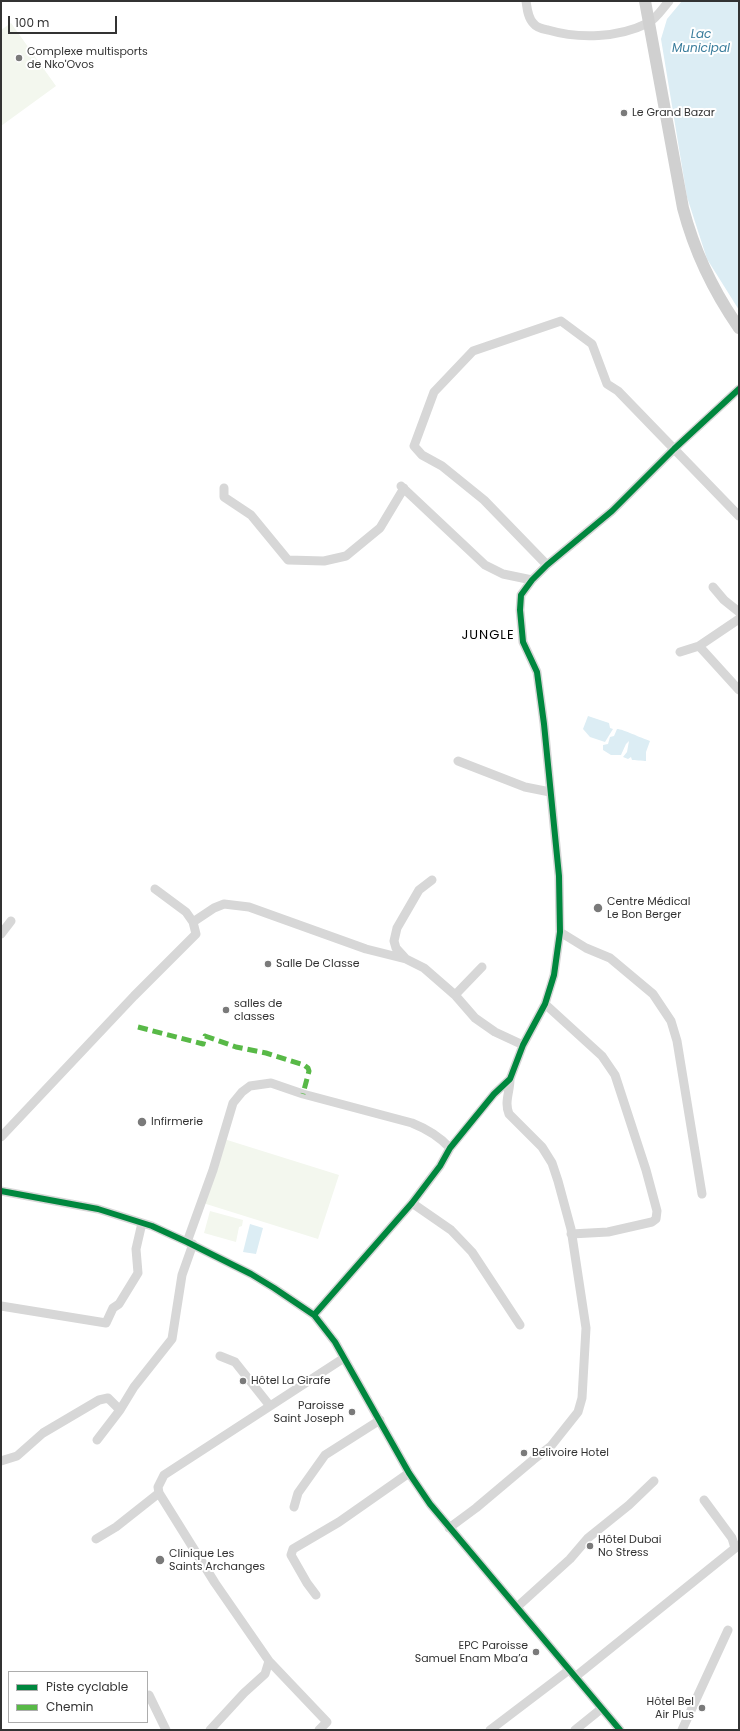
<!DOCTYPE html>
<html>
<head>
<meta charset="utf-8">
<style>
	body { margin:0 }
	#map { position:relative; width:740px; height:1731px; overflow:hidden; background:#fff; font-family:Poppins,sans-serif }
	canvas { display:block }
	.frame { position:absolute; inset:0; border:2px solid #333; pointer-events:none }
	.legend { position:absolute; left:8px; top:1671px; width:140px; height:52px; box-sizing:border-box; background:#fff; border:1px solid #adadad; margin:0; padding:5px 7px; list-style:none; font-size:12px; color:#333 }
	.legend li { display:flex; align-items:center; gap:8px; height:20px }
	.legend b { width:20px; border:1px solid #adadad }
	.scale { position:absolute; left:8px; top:16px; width:109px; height:18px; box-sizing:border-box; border:2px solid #333; border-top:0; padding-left:5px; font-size:12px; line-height:14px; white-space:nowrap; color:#333; -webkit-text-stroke:3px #fff; paint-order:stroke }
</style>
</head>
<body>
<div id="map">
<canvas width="740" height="1731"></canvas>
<div class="frame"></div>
<ul class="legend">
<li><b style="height:5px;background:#00873e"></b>Piste cyclable</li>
<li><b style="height:5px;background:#58b947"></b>Chemin</li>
</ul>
<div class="scale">100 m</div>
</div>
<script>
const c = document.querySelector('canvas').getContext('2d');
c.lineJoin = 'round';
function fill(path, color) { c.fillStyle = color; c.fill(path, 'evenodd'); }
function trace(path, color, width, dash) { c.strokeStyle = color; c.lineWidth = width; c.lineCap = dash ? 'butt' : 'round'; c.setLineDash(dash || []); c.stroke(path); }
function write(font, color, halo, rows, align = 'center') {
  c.font = font + ' Poppins,sans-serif'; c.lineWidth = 4; c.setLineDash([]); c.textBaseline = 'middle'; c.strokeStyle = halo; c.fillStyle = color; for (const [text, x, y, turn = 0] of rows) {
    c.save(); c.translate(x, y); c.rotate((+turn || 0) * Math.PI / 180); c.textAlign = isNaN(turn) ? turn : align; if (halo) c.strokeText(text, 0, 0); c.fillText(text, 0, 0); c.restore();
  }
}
fill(new Path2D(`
	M11,23L56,86L1,126V30Z
	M224,1139L339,1175L318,1239L203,1203Z
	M210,1211L243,1220L242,1226L239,1227L236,1242L204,1233Z`), '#f3f7ee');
fill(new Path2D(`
	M682,1H739V310L707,259L687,197L661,39L667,19Z
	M588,716L609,723L610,728L613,729L605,742L590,737L583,729Z
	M617,729C623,729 641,738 650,741L646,752V761C644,761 633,760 632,760L631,757L628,759L623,757L627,752L629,741L626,744L621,755H611L603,750V745L608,744L610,737L614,736Z
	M250,1224L263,1228L256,1254L243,1252Z`), '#dcedf4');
trace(new Path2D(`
	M526,1C527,8 528,19 534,24C537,28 543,29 548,30C579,39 618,38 648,23C656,19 663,8 669,1
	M401,486L485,565L503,574L532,580
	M224,488V497L251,515L288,560L324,561L346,556L380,528L404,488
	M547,565L484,500L442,466L422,455L414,446L434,392L473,351L561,321L592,344L607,384L618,391L739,516
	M713,587L724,600L739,612
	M699,646L739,690
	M680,652L699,646L739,619
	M458,761L525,787L550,792
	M193,922L214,908L224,904L249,907L366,949L406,959L424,968L455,995L475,1018L495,1032L523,1045
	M560,932L586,948L610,958L653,994L671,1021L677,1041L702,1194
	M1,934L11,921
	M406,959L396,948L394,941L397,928L419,890L432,880
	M455,995L482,967
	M545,1004L602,1056L615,1075L646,1170L657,1211L656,1219L652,1222L608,1232L571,1234
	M1,1137L134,996L196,934L193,922L186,912L155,889
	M1,1191L98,1209L152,1226L187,1242L251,1274L274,1288L314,1315L335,1342L409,1473L430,1504L620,1730
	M412,1203L451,1230L472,1252L520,1325
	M187,1242L213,1170L233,1103L242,1092L250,1086L271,1083L303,1094L412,1123C427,1129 439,1136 450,1148
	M1,1306L106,1323L113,1308L119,1304L138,1273L136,1249L142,1223
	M314,1315L412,1203L440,1166L450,1148L494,1094L510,1079L523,1045L545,1004L554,975L560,932L559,876L544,724L537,672L523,642L520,610L521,595L532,580L547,565L612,511L674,449L739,389
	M220,1356L235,1362L270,1406
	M97,1440L120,1410L134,1387L172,1339L182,1275L193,1244
	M1,1461L17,1456L43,1433L99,1400L108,1398L120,1410
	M704,1500L732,1538L735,1548
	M294,1507L298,1493L325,1455L380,1420
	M449,1528L476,1508L533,1460L551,1446L578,1412L582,1398L586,1328L571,1229L558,1181L552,1163L542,1147L509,1114C504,1102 510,1092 510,1079
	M96,1539L116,1527L159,1493
	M316,1595L307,1583L291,1555L293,1549L339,1522L409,1473
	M517,1607L570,1559L588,1538L629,1505L654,1481
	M575,1677L739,1545
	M149,1695L166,1730
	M210,1730L244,1693L265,1674L269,1661
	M319,1730L327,1722L269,1661L215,1583L159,1493L158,1487L164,1475L344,1358
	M490,1730L569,1670
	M575,1730L601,1709
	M682,1730L728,1630`), '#d7d7d7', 9);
trace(new Path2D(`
	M645,1L683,208C694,250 714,292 739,328`), '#d0d0d0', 12);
trace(new Path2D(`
	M138,1027L203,1044L205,1036L236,1047L266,1053L304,1065L308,1068L309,1071L303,1094`), '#58b947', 5, [10, 5]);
trace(new Path2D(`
	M1,1191L98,1209L152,1226L187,1242L251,1274L274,1288L314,1315L335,1342L409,1473L430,1504L620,1730
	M314,1315L412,1203L440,1166L450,1148L494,1094L510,1079L523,1045L545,1004L554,975L560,932L559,876L544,724L537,672L523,642L520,610L521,595L532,580L547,565L612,511L674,449L739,389`), '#00873e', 6);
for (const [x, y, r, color] of [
	[19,58,4,"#7a7a7a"],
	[624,113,4,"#7a7a7a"],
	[598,908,5,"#7a7a7a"],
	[268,964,4,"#7a7a7a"],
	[226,1010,4,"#7a7a7a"],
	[142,1122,5,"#7a7a7a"],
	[243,1381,4,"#7a7a7a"],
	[352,1412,4,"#7a7a7a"],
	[524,1453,4,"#7a7a7a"],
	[590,1546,4,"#7a7a7a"],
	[160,1560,5,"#7a7a7a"],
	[536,1652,4,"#7a7a7a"],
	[702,1708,4,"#7a7a7a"]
]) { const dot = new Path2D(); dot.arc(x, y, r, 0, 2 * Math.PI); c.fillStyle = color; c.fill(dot); trace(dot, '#fff', 1.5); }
write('11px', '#333', '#fff', [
	["Complexe multisports",27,52],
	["de Nko'Ovos",27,65],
	["Le Grand Bazar",632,113],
	["Centre Médical",607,902],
	["Le Bon Berger",607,915],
	["Salle De Classe",276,964],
	["salles de",234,1004],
	["classes",234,1017],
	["Infirmerie",151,1122],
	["Hôtel La Girafe",251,1381],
	["Paroisse",344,1406,"right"],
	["Saint Joseph",344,1419,"right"],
	["Belivoire Hotel",532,1453],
	["Hôtel Dubai",598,1540],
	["No Stress",598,1553],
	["Clinique Les",169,1554],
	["Saints Archanges",169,1567],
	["EPC Paroisse",528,1646,"right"],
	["Samuel Enam Mba’a",528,1659,"right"],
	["Hôtel Bel",694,1702,"right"],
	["Air Plus",694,1715,"right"]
], 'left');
write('italic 12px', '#3a7d9c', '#fff', [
	["Lac",701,35],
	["Municipal",701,49]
]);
c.letterSpacing = '1px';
write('13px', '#000', '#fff', [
	["JUNGLE",488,636]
]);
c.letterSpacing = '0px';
</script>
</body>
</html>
